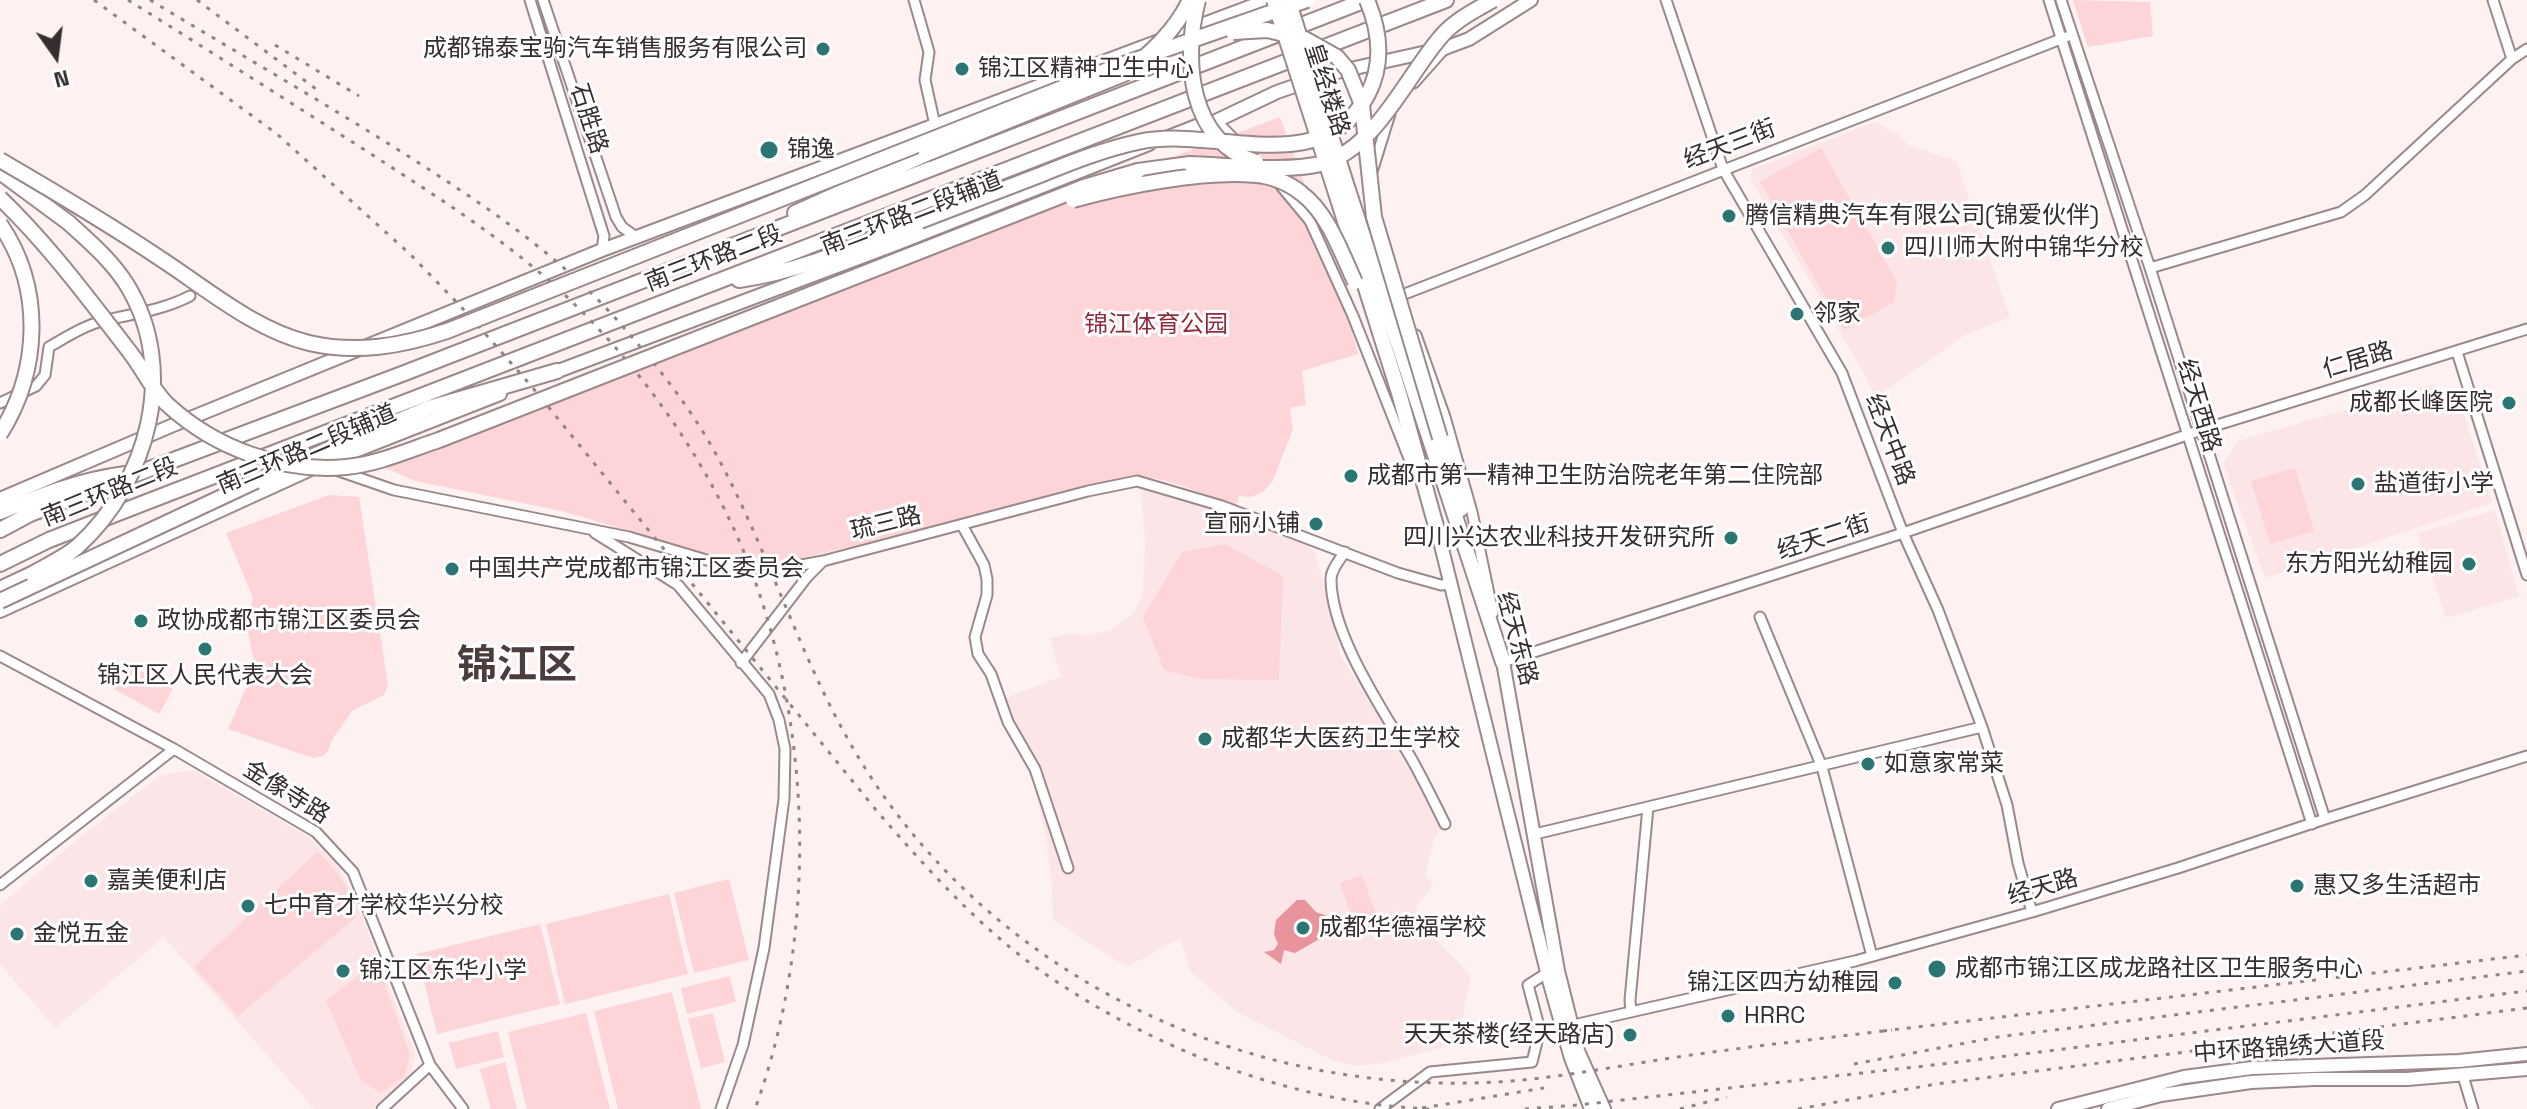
<!DOCTYPE html>
<html>
<head>
<meta charset="utf-8">
<style>
	body { margin:0 }
	#map { position:relative; width:2527px; height:1109px; overflow:hidden; background:#fdf1f2; font-family:"Space Grotesk",sans-serif }
	canvas { display:block }
	.north { position:absolute; left:16px; top:16px; width:80px; height:80px; -webkit-text-stroke:6px #fff; paint-order:stroke; rotate:166deg; font-size:22px; font-weight:700; line-height:32px; text-align:center; color:#352d2e }
	.north::after { content:''; display:block; margin:auto; width:28px; height:36px; background:#352d2e; clip-path:polygon(50% 0,100% 100%,50% 72%,0 100%) }
</style>
</head>
<body>
<div id="map">
<canvas width="2527" height="1109"></canvas>
<div class="north">N</div>
</div>
<script>
const c = document.querySelector('canvas').getContext('2d');
c.lineJoin = 'round';
function fill(path, color) { c.fillStyle = color; c.fill(path, 'evenodd'); }
function trace(path, color, width, dash) { c.strokeStyle = color; c.lineWidth = width; c.lineCap = dash ? 'butt' : 'round'; c.setLineDash(dash || []); c.stroke(path); }
function write(font, color, halo, rows, align = 'center') {
  c.font = font + ' "Space Grotesk","Noto Sans SC",sans-serif'; c.lineWidth = 6; c.setLineDash([]); c.textBaseline = 'middle'; c.strokeStyle = halo; c.fillStyle = color; for (const [text, x, y, turn = 0] of rows) {
    c.save(); c.translate(x, y); c.rotate((+turn || 0) * Math.PI / 180); c.textAlign = isNaN(turn) ? turn : align; if (halo) c.strokeText(text, 0, 0); c.fillText(text, 0, 0); c.restore();
  }
}
fill(new Path2D(`
	M1875,122L1898,134L1908,145L1956,161L2010,317L1965,335L1875,398L1864,373L1750,179L1753,169Z
	M2433,384L2460,401L2492,503L2265,578L2223,464L2238,441Z
	M1141,490L1153,491L1304,540L1315,553L1331,609L1340,654L1425,795L1442,829L1434,838L1425,875L1433,884L1415,909L1436,931L1437,941L1471,976L1460,1030L1451,1045L1383,1063L1358,1066L1334,1061L1237,1012L1191,972L1180,938L1127,967L1053,920L1052,887L1045,831L1029,766L1005,698L1061,677L1050,638L1068,634L1091,635L1111,630L1134,613L1142,595L1144,572L1145,539Z
	M2495,510L2519,596L2446,618L2417,533Z
	M193,770L307,836L336,863L353,894L415,1053L411,1076L371,1109H314L164,937L55,1028L0,964V905L79,838L161,775Z`), '#fce5e6');
fill(new Path2D(`
	M2073,0L2150,2L2153,36L2088,47Z
	M1280,117L1333,261L1358,354L1302,371L1306,405L1290,408L1293,429L1273,480L1264,491L1252,497L1239,496L1236,506C1201,494 1164,474 1127,477L862,544L797,559L759,564L690,549L562,511L415,481L364,458Z
	M1821,148L1897,282L1894,302L1844,330L1760,182Z
	M2295,468L2314,531L2270,544L2251,481Z
	M329,495L359,497L388,685L384,695L353,710L333,738L328,751L323,756L313,758L228,729L255,667L247,626L253,598L226,533Z
	M1225,544L1283,576L1279,680L1200,679L1164,670L1143,617L1182,552Z
	M128,664L173,689L159,714L114,689Z
	M317,852C337,869 352,891 356,917L238,1016L194,967Z
	M1362,875L1380,925L1357,933L1340,883Z
	M729,879L749,960L694,973L674,893Z
	M669,894L688,974L565,1004L546,924Z
	M540,924L560,1004L437,1034L417,954Z
	M377,962L410,1055L404,1077L381,1093L361,1081L326,1000Z
	M730,976L736,1002L687,1014L681,988Z
	M672,992L701,1109H618L594,1011Z
	M586,1013L610,1109H527L508,1032Z
	M713,1013L725,1062L701,1068L688,1019Z
	M498,1031L504,1057L456,1069L449,1043Z
	M505,1062L517,1109H491L480,1069Z`), '#fdd4d7');
fill(new Path2D(`
	M1297,900H1305L1316,912L1327,916L1328,934L1295,953L1284,950L1281,964L1264,952L1274,950L1278,944L1274,934L1276,920Z`), '#e9939d');
const minor = new Path2D(`
	M530,0L604,236L602,250
	M543,0L616,217L622,227L636,237
	M914,0L929,52L925,80L935,125
	M1666,0L1723,169L1842,373L1903,533L1938,610L1982,727L2007,805L2018,863L2032,912
	M2049,0L2312,824
	M2061,0L2150,268L2325,819
	M2493,0L2512,59
	M1414,83L1445,48
	M1216,121L1239,144
	M1372,172L1390,114
	M1281,186L1310,221L1353,316L1414,471
	M2150,268L2341,212L2365,195L2512,59L2527,49
	M1402,295L2066,37
	M1416,335L1445,417L1472,512L1493,613
	M2457,352L2527,575
	M0,403L36,386L45,375L49,347C65,338 81,327 99,322C130,314 161,311 190,296
	M339,471L394,490L629,537L720,564L746,568L780,569L823,561L1088,491L1137,481L1222,506L1398,573L1441,585L1451,584
	M962,525L984,565L987,579V595L975,637L978,654L991,674L1008,722L1035,769L1068,868
	M595,533L678,585L769,694L779,720L785,749L784,799L764,948L743,1045L721,1109
	M1345,552C1340,559 1331,570 1331,579C1331,635 1383,710 1411,758C1423,779 1434,802 1445,824
	M1760,617L1822,767L1872,956
	M0,656L174,749L316,832L353,872L430,1065L463,1109
	M1502,659L1503,662L1903,533L2201,430L2527,329
	M741,663L807,577L823,561
	M1535,834L1982,727
	M0,885L174,749
	M1631,1012L1630,1000L1648,807
	M1569,1026L1855,961L2032,912L2178,868L2325,819L2527,756
	M2463,1076L2473,1109
	M382,1109L430,1065
	M1380,1109L1430,1072L1532,1062L1540,1030L1528,985L1547,973`);
const major = new Path2D(`
	M1166,138L1199,125L1216,121L1277,92L1306,82L1337,72L1445,48L1469,39L1531,0
	M550,374L896,244L1149,144
	M0,499L171,426L602,250L1268,0
	M1439,537L1549,980L1571,1058L1591,1109
	M0,611L322,464L500,394
	M1503,662L1558,971L1578,1051L1604,1109
	M2058,1109L2184,1077L2252,1068L2459,1061L2527,1054
	M2108,1109L2161,1095L2251,1082L2314,1079H2407L2527,1069`);
const highway = new Path2D(`
	M1138,171L1190,164
	M0,172L69,223
	M1348,190L1503,662
	M1336,193L1399,393L1439,537
	M795,213L926,154
	M739,280C803,271 861,244 920,221
	M1440,438L1461,509
	M256,481L429,408L557,371
	M0,512C42,495 80,480 125,474
	M0,530L30,514L402,374L1366,0
	M0,564L49,540L144,503L1446,0
	M0,589L32,574`);
trace(minor, '#9b898a', 13);
trace(major, '#9b898a', 16);
trace(highway, '#9b898a', 18);
trace(minor, '#fff', 9);
trace(major, '#fff', 12);
trace(highway, '#fff', 14);
trace(new Path2D(`
	M94,0L277,134L411,255L465,311L533,388L876,810C929,871 984,933 1051,978C1162,1053 1298,1104 1432,1109
	M128,0C208,50 288,101 368,152C437,197 508,241 568,298C636,363 694,443 733,527C814,703 821,928 755,1109
	M150,0C236,52 323,102 408,156C486,206 564,258 625,329C659,368 692,410 717,456C772,557 803,670 865,768C994,973 1232,1088 1471,1083C1538,1082 1605,1068 1671,1058C1744,1047 1818,1039 1892,1030
	M197,0L316,89
	M275,45L359,96
	M1883,1031L2527,955
	M1854,1064L1998,1037L2527,971
	M1422,1108L1544,1088
	M1525,1109L1578,1105L1951,1063L2527,991
	M1680,1109L1727,1097
	M1798,1109L1936,1084L2527,1008`), '#8f8586', 3, [4, 8]);
const highwayBridge = new Path2D(`
	M1198,0C1183,59 1188,141 1256,162
	M1274,0L1336,193
	M1288,0L1348,190
	M1233,32L1267,30L1305,39L1337,57L1348,70L1362,105L1374,217L1440,438
	M926,154L1124,74C1151,53 1175,31 1190,0
	M0,160C55,192 109,224 161,259C207,289 255,330 309,343C356,354 402,346 447,331L1115,67L1307,0
	M1190,164C1227,165 1289,173 1324,163C1376,147 1406,78 1439,39C1453,21 1474,11 1493,0
	M0,198C48,244 88,298 129,351C142,367 152,390 168,405C215,448 282,473 346,467C378,464 409,450 439,440L1084,187L1138,171
	M1073,200C1124,186 1204,170 1256,175C1271,176 1289,183 1301,193C1328,213 1341,252 1355,282
	M920,221C960,206 1000,190 1040,175C1072,162 1105,149 1138,142C1215,125 1322,182 1368,94C1384,63 1380,31 1367,0
	M0,224C44,288 40,371 0,434
	M32,574C47,565 66,557 78,546C148,482 179,370 127,285C112,261 90,242 69,223
	M0,601L256,481`);
trace(highwayBridge, '#9b898a', 18, []);
trace(highwayBridge, '#fff', 14);
for (const [x, y, r, color] of [
	[823,49,8,"#2b7573"],
	[962,69,8,"#2b7573"],
	[769,150,10,"#2b7573"],
	[1729,216,8,"#2b7573"],
	[1888,248,8,"#2b7573"],
	[1797,314,8,"#2b7573"],
	[2509,403,8,"#2b7573"],
	[1351,476,8,"#2b7573"],
	[2358,484,8,"#2b7573"],
	[1316,524,8,"#2b7573"],
	[1731,538,8,"#2b7573"],
	[2469,564,8,"#2b7573"],
	[452,569,8,"#2b7573"],
	[141,621,8,"#2b7573"],
	[205,649,8,"#2b7573"],
	[1205,739,8,"#2b7573"],
	[1868,764,8,"#2b7573"],
	[91,881,8,"#2b7573"],
	[2297,886,8,"#2b7573"],
	[248,906,8,"#2b7573"],
	[1303,928,8,"#2b7573"],
	[17,934,8,"#2b7573"],
	[1937,969,10,"#2b7573"],
	[343,971,8,"#2b7573"],
	[1895,983,8,"#2b7573"],
	[1728,1016,8,"#2b7573"],
	[1630,1035,8,"#2b7573"]
]) { const dot = new Path2D(); dot.arc(x, y, r, 0, 2 * Math.PI); c.fillStyle = color; c.fill(dot); trace(dot, '#fff', 3); }
write('24px', '#352d2e', '#fff', [
	["成都锦泰宝驹汽车销售服务有限公司",807,49,"right"],
	["锦江区精神卫生中心",978,69],
	["锦逸",787,150],
	["腾信精典汽车有限公司(锦爱伙伴)",1745,216],
	["四川师大附中锦华分校",1904,248],
	["邻家",1813,314],
	["成都长峰医院",2493,403,"right"],
	["成都市第一精神卫生防治院老年第二住院部",1367,476],
	["盐道街小学",2374,484],
	["宣丽小铺",1300,524,"right"],
	["四川兴达农业科技开发研究所",1715,538,"right"],
	["东方阳光幼稚园",2453,564,"right"],
	["中国共产党成都市锦江区委员会",468,569],
	["政协成都市锦江区委员会",157,621],
	["锦江区人民代表大会",205,676,"center"],
	["成都华大医药卫生学校",1221,739],
	["如意家常菜",1884,764],
	["嘉美便利店",107,881],
	["惠又多生活超市",2313,886],
	["七中育才学校华兴分校",264,906],
	["成都华德福学校",1319,928],
	["金悦五金",33,934],
	["成都市锦江区成龙路社区卫生服务中心",1955,969],
	["锦江区东华小学",359,971],
	["锦江区四方幼稚园",1879,983,"right"],
	["HRRC",1744,1016],
	["天天茶楼(经天路店)",1614,1035,"right"]
], 'left');
write('24px', '#352d2e', '#fff', [
	["皇经楼路",1326,90,72],
	["石胜路",588,119,72],
	["经天三街",1730,145,-21],
	["南三环路二段辅道",912,214,-21],
	["南三环路二段",714,259,-21],
	["仁居路",2358,361,-17],
	["经天西路",2198,406,73],
	["经天中路",1889,440,69],
	["南三环路二段辅道",307,450,-23],
	["南三环路二段",110,493,-22],
	["琉三路",886,524,-14],
	["经天二街",1824,538,-18],
	["经天东路",1516,639,75],
	["金像寺路",286,793,32],
	["经天路",2043,888,-16],
	["中环路锦绣大道段",2289,1048,-4]
]);
write('24px', '#8f2b3f', '#fff', [
	["锦江体育公园",1156,325]
]);
write('bold 40px', '#4c3c3e', '#fff', [
	["锦江区",517,667]
]);
</script>
</body>
</html>
